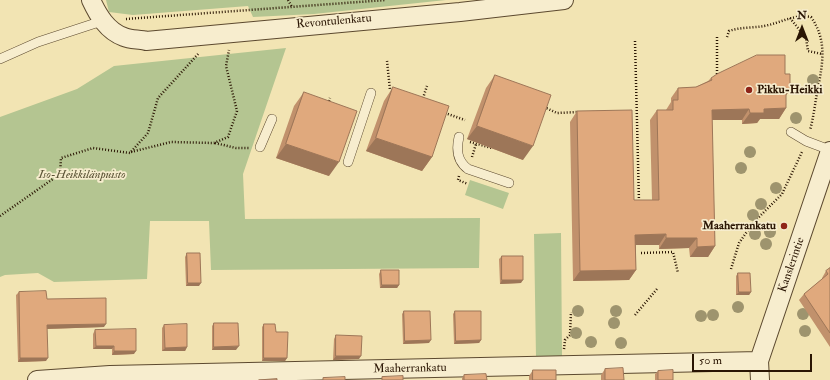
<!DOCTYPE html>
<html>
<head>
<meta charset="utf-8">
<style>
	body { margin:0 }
	#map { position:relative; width:830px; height:380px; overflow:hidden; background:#f2e4b3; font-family:"IM FELL Double Pica",serif }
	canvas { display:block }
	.north { position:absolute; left:782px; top:8px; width:40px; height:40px; -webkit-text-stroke:3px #f7edce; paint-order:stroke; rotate:0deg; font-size:11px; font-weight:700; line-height:16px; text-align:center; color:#2a1503 }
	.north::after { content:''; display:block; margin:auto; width:14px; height:18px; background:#2a1503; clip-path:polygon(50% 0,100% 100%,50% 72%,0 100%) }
	.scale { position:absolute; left:692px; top:354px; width:120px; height:18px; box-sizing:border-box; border:2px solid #2a1503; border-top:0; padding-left:5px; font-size:12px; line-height:14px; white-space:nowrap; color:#2a1503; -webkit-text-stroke:3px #f7edce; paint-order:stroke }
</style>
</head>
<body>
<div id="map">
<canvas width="830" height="380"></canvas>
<div class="north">N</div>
<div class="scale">50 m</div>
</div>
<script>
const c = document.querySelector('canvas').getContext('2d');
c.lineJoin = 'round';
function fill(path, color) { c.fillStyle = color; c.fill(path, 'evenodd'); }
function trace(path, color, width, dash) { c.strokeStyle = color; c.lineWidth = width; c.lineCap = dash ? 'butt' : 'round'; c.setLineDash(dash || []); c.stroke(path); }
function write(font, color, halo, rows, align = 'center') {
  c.font = font + ' "IM FELL Double Pica",serif'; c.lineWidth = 3.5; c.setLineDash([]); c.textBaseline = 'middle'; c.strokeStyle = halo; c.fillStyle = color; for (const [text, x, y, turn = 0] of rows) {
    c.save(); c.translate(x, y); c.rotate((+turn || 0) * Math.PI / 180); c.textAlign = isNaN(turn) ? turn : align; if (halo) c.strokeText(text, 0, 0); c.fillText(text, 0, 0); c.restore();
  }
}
fill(new Path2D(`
	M106,0H446L314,14L253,17L248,6L133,15L109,12Z
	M286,48L243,174L245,219L480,218L479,268L211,270L209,221H150L147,279L54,282L38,273L5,275L0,277V117L77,89L114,66Z
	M470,180L509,193L503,209L465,195Z
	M561,233L562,356L536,357L534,234Z`), '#b4c591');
const service = new Path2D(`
	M0,59L38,42L102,21
	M791,132L806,141L830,150
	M459,137C456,150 457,161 468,169L509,183
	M260,147L272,119
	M348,162L371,93`);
const minor = new Path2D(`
	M91,0C98,15 107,31 124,37C131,40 140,39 146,41L460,12L564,0
	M37,380L110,375L759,361
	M760,380L759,361L830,151`);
trace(service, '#5c492f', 10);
trace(minor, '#5c492f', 20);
trace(new Path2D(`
	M288,0L292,7
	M790,18L806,38L808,51L822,54
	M126,19L386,0
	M727,37L729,31C740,27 753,28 764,26C781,23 793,14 811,17C827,40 823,62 818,88C815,102 814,116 810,130
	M635,41L639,202
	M387,61L390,90
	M717,77V37
	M422,101L427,86
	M328,104L330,98
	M544,107L557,113L578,112
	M445,113L465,120
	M470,142L492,148
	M215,143L236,148H249
	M131,152L171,142L214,143L228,137L237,111L226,66L229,50
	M472,157L476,144
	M459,176L458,180L468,184
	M0,216L60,174L61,158L93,148L130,153L148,133L158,98L199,53
	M641,253L673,252L678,273
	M731,269L739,243L753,223L782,194L802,152
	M635,315L657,289
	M564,349L565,340L570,335L571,312`), '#2a1503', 2.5, [1, 2]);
trace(service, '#f7edce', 9);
trace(minor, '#f7edce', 18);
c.fillStyle = '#9e946e';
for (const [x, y] of [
	[813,80],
	[796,118],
	[750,152],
	[741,168],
	[776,188],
	[761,204],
	[753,215],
	[770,232],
	[755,234],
	[766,244],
	[738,307],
	[578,311],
	[616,311],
	[803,314],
	[713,315],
	[701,316],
	[614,323],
	[805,331],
	[576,333],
	[591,342],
	[621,343]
]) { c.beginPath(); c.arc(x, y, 6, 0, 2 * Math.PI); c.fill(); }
fill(new Path2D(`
	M495,75L523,160L467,139L486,88Z
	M711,78L786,96V108L779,119H760L757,123L742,124V120H712L715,246L708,257H690L689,248L659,249V245H636V270L629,280L573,281L570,122L577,111L634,200H652L650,120L657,110H666L671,102V98L678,88L696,87L708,81Z
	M393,87L432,157L422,171L366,151L384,101Z
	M304,92L329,176L276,158L294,106Z
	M187,253L199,286H186L185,257Z
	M502,256L521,283L500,284L499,259Z
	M830,268V347L799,300L804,294L822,279V278L826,271Z
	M381,270L399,285L397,288H380L379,274Z
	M738,273L751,292L749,295H736V276Z
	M19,292L47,299L104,327L47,329L46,361L18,362L16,295Z
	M404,311L429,343L403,344L402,314Z
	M455,311L481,340L479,343L454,344L453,314Z
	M214,323L236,350H212V326Z
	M264,324L276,332L287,358L285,361H262V327Z
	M164,325L187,347L185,351H162V328Z
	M95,330L134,354L112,355V349H93V334Z
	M336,335L359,359L333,360L334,339Z
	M605,369L624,380H601V375Z
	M533,370L556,380H529V376Z
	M658,371L673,380H655V374Z
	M464,375L487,380H462V378Z`), '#c1916c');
fill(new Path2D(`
	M786,90H790L782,101Z
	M786,108L779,119H760L757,123L742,124L750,113L764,109Z
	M749,109L742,120H705L712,110Z
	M477,126L533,146L523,160L467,139Z
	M376,138L432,157L422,171L366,151Z
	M286,144L339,162L329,176L276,158Z
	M666,234L659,245H628L635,235Z
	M666,238H697L689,248L659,249Z
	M715,246L708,257H690L697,247Z
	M636,270L629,280L573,281L580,271Z
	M502,280H523L521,283L500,284Z
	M188,283H201L199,286H186Z
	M382,285H399L397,288H380Z
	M739,292H751L749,295H736Z
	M106,324L104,327L45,329L47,325Z
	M431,340L429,343L403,344L405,341Z
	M481,340L479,343L454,344L456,341Z
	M96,346H114L112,349H93Z
	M239,346L236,350H212L214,347Z
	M187,347L185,351H162L165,348Z
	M114,351H136L134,354L112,355Z
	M336,356H361L359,359L333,360Z
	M20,358H48L46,361L18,362Z
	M264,358H287L285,361H262Z`), '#9d7658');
const building = new Path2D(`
	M757,55H785V74H790V90H786V108L764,109V113H750L749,109L712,110L715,246L697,247V238H666V234L635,235L636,270L580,271L577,111L632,110L634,200H659L657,110H673V100H678V88L696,87L712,80L711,78L717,74Z
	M495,75L551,95L533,146L477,126Z
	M393,87L449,106L432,157L376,138Z
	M304,92L357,111L339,162L286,144Z
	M187,253H200L201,283H188Z
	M502,256H523V280H502Z
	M830,268V333L804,294L828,274L826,271Z
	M381,270H399V285H382Z
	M738,273H750L751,292H739Z
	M46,291L47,299L106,298V324L47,325L48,358H20L19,292Z
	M404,311H430L431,340L405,341Z
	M455,311H481V340L456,341Z
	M214,323H238L239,346L214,347Z
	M187,324V347L165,348L164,325Z
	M264,324H275L276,332H288L287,358H264Z
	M136,329V351H114V346H96L95,330Z
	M336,335L362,336L361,356H336Z
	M623,368L624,380H605V369Z
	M533,370H556V380H533Z
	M673,370V380H658V371Z
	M486,374L487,380H464V375Z
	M403,376V380H382V377Z
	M345,377V380H323V378Z
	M277,379V380H259Z`);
fill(building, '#e0a97d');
trace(building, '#9d7658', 1);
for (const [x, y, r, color] of [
	[749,90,4,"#8f2418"],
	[784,226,4,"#8f2418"]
]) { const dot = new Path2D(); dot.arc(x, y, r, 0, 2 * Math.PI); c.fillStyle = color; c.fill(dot); trace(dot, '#f7edce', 1.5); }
write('12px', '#2a1503', '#f7edce', [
	["Revontulenkatu",334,22,-5],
	["Kanslerintie",792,265,-71],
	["Maaherrankatu",410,369,-1]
]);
write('bold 12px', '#2a1503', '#f7edce', [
	["Pikku-Heikki",757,90],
	["Maaherrankatu",776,226,"right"]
], 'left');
write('italic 12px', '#5a5335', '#f7edce', [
	["Iso-Heikkilänpuisto",82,175]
]);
</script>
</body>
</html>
